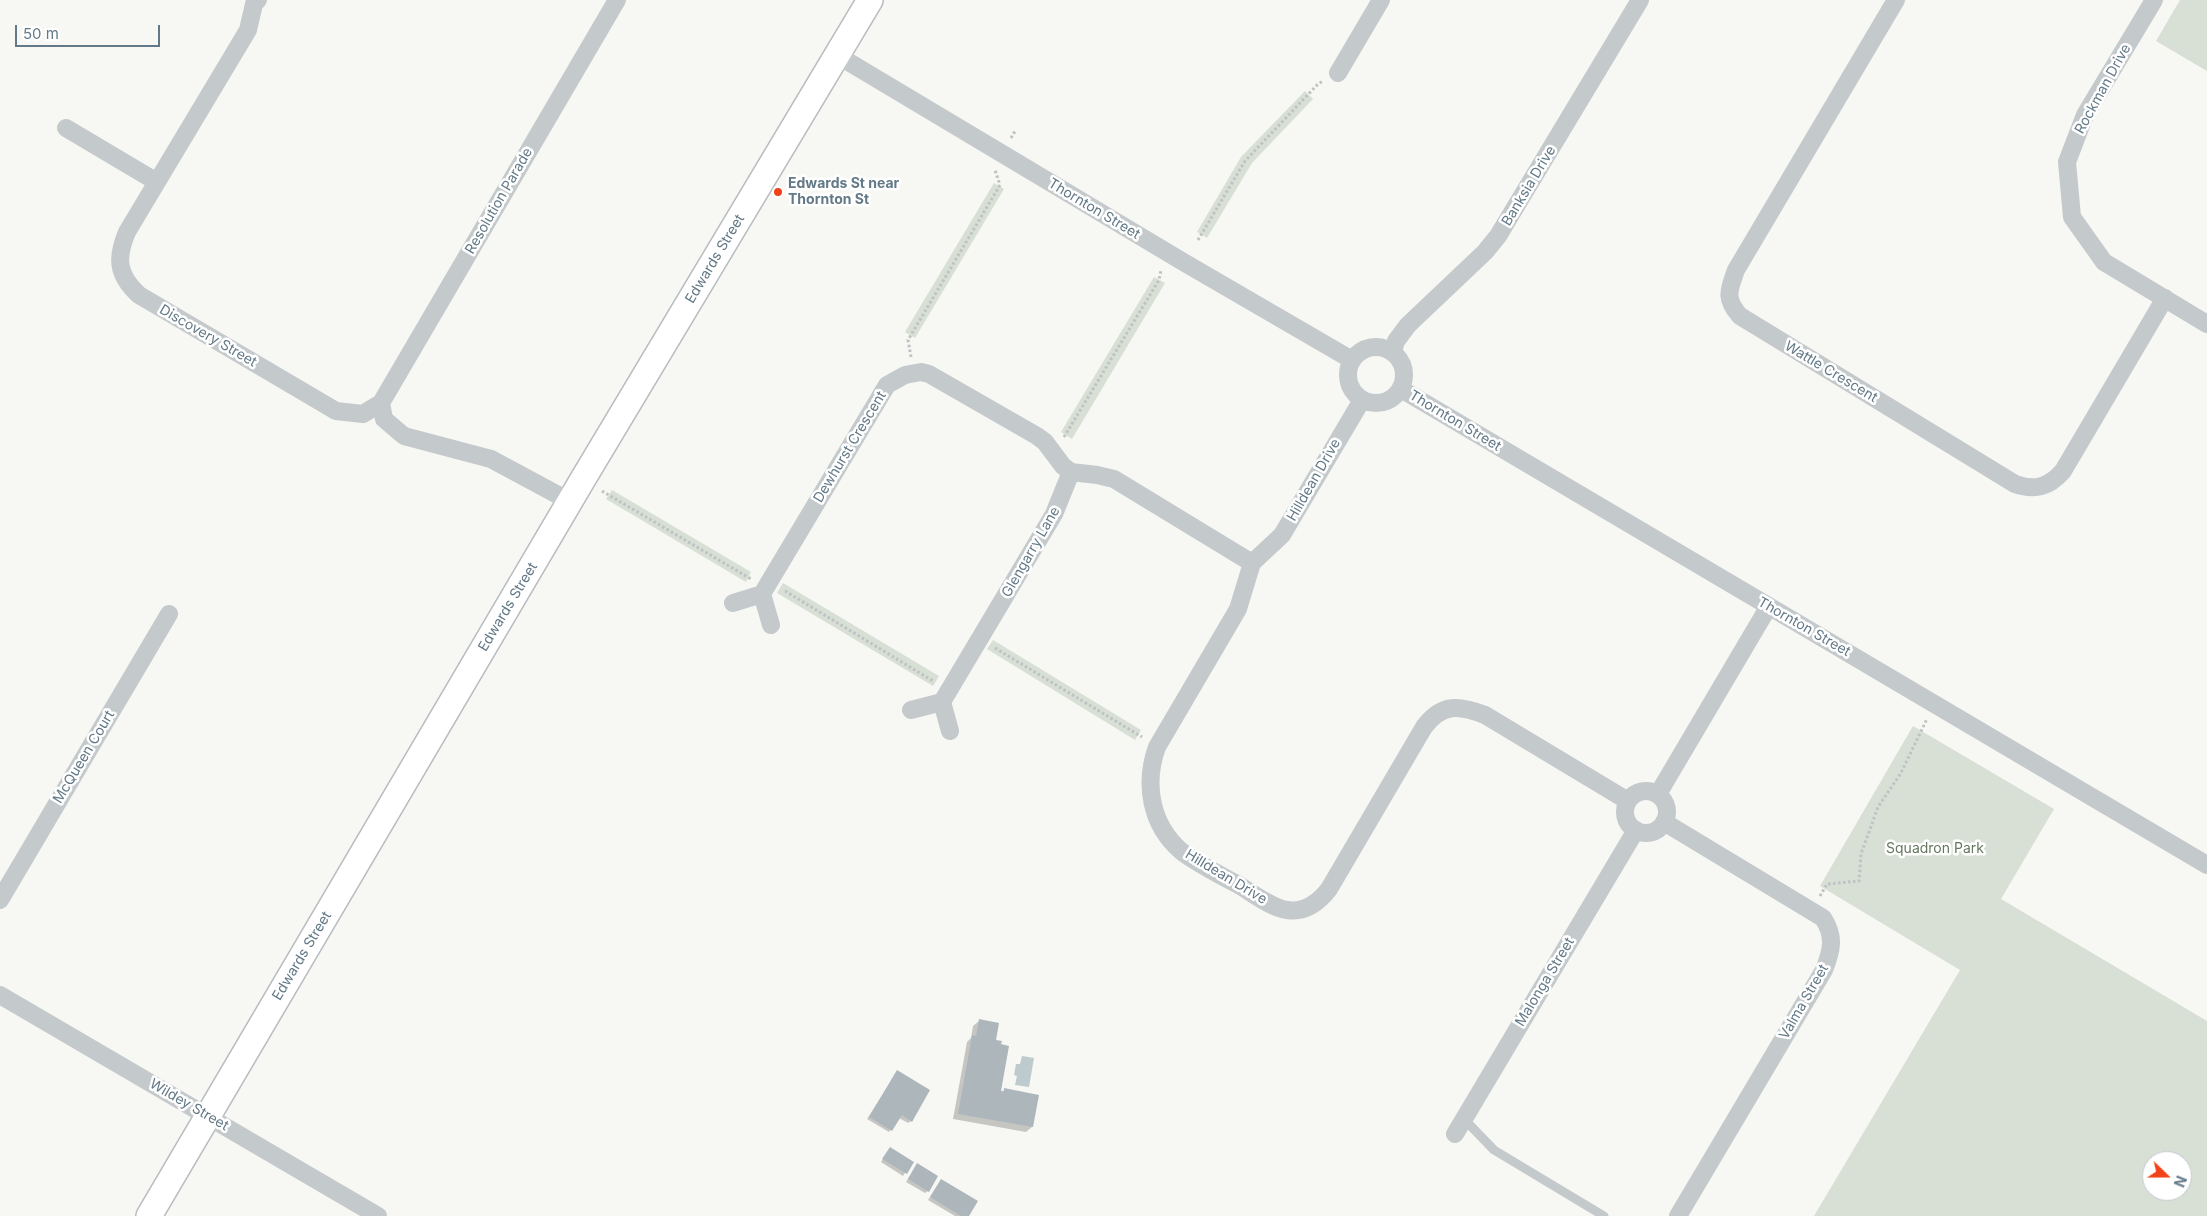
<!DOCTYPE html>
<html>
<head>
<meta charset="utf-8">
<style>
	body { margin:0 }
	#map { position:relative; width:2207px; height:1216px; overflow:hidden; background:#f7f7f3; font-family:Inter,sans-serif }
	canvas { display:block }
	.north { position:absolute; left:2142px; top:1151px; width:50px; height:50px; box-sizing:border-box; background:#fff; border:1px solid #c1c9cf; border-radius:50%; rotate:112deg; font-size:14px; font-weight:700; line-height:20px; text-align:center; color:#637987 }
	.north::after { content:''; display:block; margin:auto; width:18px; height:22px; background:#f1421a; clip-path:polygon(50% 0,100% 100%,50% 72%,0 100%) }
	.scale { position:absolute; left:15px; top:25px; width:145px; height:22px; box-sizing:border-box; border:2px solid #637987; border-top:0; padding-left:6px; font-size:15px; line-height:18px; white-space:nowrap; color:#637987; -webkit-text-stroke:4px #fff; paint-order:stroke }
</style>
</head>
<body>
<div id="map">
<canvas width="2207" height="1216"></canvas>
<div class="north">N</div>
<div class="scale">50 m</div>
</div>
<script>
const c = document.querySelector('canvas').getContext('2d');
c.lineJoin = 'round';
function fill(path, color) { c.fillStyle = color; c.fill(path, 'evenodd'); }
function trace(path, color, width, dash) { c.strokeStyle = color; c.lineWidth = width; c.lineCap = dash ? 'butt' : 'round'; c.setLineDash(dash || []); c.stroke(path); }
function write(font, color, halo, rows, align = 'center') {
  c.font = font + ' Inter,sans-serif'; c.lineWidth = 5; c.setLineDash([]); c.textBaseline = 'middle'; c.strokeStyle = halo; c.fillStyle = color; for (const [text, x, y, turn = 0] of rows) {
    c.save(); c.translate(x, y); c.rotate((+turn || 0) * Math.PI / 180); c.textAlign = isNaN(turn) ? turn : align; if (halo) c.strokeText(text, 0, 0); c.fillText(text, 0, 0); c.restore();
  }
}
fill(new Path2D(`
	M2180,0H2207V71L2156,41Z
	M1305,91L1313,99L1252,163L1207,238L1197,232L1241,157Z
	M994,183L1004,189L915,338L905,332Z
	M1154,277L1165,283L1072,439L1061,432Z
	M612,490L751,572L746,582L606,499Z
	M783,583L939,676L933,686L777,593Z
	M993,640L1141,730L1135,740L987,649Z
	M1913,726L2054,809L2001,899L2207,1021V1216H1814L1960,970L1820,886ZM2152,1161H2182V1191H2152Z`), '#d8dfd4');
fill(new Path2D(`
	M1022,1056L1034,1058L1029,1087L1015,1085L1017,1076L1014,1075L1016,1064H1020Z`), '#bdcace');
fill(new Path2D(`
	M979,1021L995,1041L999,1092L1005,1090L1032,1127L1026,1132L953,1119L967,1042L971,1038L973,1026Z
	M897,1072L911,1121L908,1123L899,1118L889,1132L867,1119Z
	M888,1151L912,1162L903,1176L881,1162Z
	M915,1167L928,1191L925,1193L906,1182Z
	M939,1183L967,1216H955L928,1200Z`), '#0003');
fill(new Path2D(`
	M979,1019L999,1023L996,1040L1002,1041L1001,1044L1009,1046L1001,1091L1004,1092V1088L1039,1095L1033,1127L958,1114L972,1035L976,1036Z
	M897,1070L930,1090L912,1122L902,1115L892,1131L869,1117Z
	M890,1147L914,1162L907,1174L882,1159Z
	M917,1163L938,1176L929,1192L908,1179Z
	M941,1179L978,1201L969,1216H961L930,1197Z`), '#adb6bb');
const secondary = new Path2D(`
	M149,1216L583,479L870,0`);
trace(secondary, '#b6bcc0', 28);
trace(new Path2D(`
	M1011,138L1015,131
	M1198,240L1245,161L1318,84L1323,81
	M911,357L908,340L1000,185L995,170
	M1064,437L1159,280L1161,270
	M602,491L751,579
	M785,591L933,681
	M995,648L1142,737
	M1820,896L1827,884L1859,881L1861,854L1878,807L1901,773L1927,719`), '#bfc2c4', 3, [2.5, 2.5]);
trace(new Path2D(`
	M1464,1119L1494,1150L1604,1216`), '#c4c9cc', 9);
trace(new Path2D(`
	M258,0L254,4L248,30L127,232C116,258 117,275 139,295L336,411L363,414L381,403L384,419L404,436L491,459L571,502
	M1896,0L1736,270C1729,290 1724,298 1740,316L2015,484C2035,491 2049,487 2063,471L2165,298
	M2154,0L2085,115L2067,162L2072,217L2104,262L2207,324
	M837,55L1185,263L1352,360
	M1338,73L1381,0
	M66,128L157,182
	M1348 375a28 28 0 1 1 56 0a28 28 0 1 1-56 0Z
	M1393,352L1396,341L1408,325L1485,252L1498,236L1640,0
	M1401,389L2207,865
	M1362,400L1282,535L1252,563L1238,609L1157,747C1144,783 1150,824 1181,851C1198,864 1218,874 1237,884C1251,892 1271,908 1287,910C1306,913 1319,902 1329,889L1424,727C1442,703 1459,705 1485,715L1628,801
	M381,403L617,0
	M762,594L887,385L905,375L921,372L929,374L1037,436L1045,442L1063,466L1071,472L1097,475L1114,479L1252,563
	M733,603L762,594L771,625
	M942,702L1054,514L1071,472
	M911,710L942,702L950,731
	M1625 812a21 21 0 1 1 42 0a21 21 0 1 1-42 0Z
	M1658,794L1769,606
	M1664,822L1823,918C1835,936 1832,950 1824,970L1678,1216
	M0,900L169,614
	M0,995L378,1216
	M1455,1134L1636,830`), '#c4c9cc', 18);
trace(secondary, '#fff', 25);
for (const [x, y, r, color] of [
	[778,192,5,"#f1421a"]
]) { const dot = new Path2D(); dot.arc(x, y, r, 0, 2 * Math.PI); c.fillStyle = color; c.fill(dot); trace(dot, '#fff', 2); }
write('14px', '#637987', '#fff', [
	["Rockman Drive",2103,89,-61],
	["Banksia Drive",1529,186,-59],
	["Resolution Parade",499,201,-60],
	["Thornton Street",1094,209,31],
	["Edwards Street",715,259,-59],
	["Discovery Street",208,336,30],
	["Wattle Crescent",1831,372,31],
	["Thornton Street",1455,421,31],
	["Dewhurst Crescent",850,447,-59],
	["Hilldean Drive",1314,480,-60],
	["Glengarry Lane",1031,552,-60],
	["Edwards Street",508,607,-59],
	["Thornton Street",1804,627,30],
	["McQueen Court",84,757,-59],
	["Hilldean Drive",1226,877,31],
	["Edwards Street",302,956,-59],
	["Malonga Street",1545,982,-59],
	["Valma Street",1804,1002,-60],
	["Wildey Street",189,1105,30]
]);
write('bold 14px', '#637987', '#fff', [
	["Edwards St near",788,184],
	["Thornton St",788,200]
], 'left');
write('14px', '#65785f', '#fff', [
	["Squadron Park",1935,849]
]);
</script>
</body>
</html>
